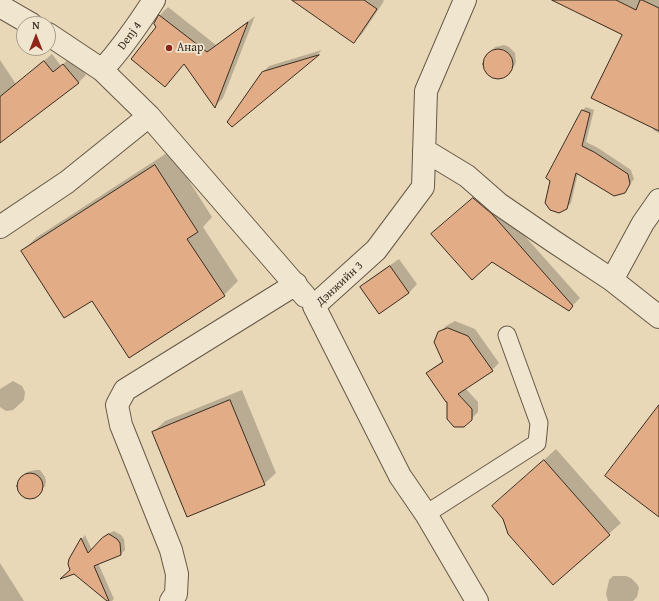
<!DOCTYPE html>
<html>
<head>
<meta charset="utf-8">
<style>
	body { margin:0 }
	#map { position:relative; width:659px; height:601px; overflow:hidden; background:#e8d8b7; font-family:"Gentium Book Plus",serif }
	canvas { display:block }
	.north { position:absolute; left:16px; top:16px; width:40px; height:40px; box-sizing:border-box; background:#f0e6d0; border:1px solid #a89c8b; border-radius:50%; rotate:0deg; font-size:11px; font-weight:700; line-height:16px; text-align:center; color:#3b2d23 }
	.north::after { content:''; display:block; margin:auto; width:14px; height:18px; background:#8f2418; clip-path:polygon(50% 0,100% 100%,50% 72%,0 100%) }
</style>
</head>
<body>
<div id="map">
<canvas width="659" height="601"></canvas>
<div class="north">N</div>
</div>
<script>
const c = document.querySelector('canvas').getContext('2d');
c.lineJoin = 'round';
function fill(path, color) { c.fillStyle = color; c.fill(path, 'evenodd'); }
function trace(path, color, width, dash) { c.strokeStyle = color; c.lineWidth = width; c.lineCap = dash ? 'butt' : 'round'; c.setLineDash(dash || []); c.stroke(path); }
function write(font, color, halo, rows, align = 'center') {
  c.font = font + ' "Gentium Book Plus",serif'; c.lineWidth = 3.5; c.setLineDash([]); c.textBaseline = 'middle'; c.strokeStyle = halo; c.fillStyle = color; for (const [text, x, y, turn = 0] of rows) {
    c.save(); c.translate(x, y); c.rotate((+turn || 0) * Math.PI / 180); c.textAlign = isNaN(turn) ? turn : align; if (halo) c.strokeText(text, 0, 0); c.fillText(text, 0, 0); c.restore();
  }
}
fill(new Path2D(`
	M313,0H383L384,1L362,34L354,42Z
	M577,0H659V133L653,130L654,128L624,35Z
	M168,7L216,45L255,16L223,98L215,106L184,64L165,86L158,27L155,24L160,15Z
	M504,45L509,47L515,53L516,62L512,70L507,75L503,77L494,78L490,76L485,68V59L495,47Z
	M322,50L318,54L232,125L262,73L269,66Z
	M52,54L61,66L71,57L86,75L79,82L6,137L0,139V60L16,84Z
	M586,107L594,110L586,142L598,148L631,170L634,179L624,192L578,173L571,203L566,208L582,111Z
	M170,151L212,217L203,227L238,281L224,295L22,251L37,237Z
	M481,191L499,207L580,298L568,310L440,227Z
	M399,259L417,284L409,293L362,287L370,279Z
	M455,321L475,329L499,363L492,370L465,388L478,402V412L464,426L448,400L427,373L434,367L444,360L439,333L446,326Z
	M13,381L22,386L25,392L24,400L13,410L6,411L0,407V389Z
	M242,390L276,473L264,484L153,432L165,421Z
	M556,449L621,523L553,584L504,518L493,506Z
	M35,470H40L45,477L46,482L45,486L36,496L29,498L21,495L18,488L20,480L22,476L27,472Z
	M114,531L121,535L124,539L125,550L121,554L98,563L114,599L112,601H109L71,570L70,559L82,539L85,535L92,550L107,534Z
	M0,563L24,601H0Z
	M613,576H626L631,578L637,584L639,588L637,597L633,601H608L606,594L609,580Z`), '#0003');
const building = new Path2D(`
	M292,0H364L377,9L354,43Z
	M552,0H616L636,10L640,0H642L659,8V131L591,98L622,35Z
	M159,15L207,52L248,22L215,108L184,64L165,87L131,59L156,27L154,24Z
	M483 64a15 15 0 1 1 30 0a15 15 0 1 1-30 0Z
	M319,55L232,127L227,122L262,72Z
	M44,61L53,72L63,64L79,83L0,143V97Z
	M582,110L590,113L582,146L594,152L628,174L630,184L625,193L614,196L576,173L567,209L559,213L550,210L545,203L550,181L546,178Z
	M155,165L198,232L187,239L225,296L129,358L92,301L64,318L21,251Z
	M473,198L492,214L573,306L569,311L492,262L472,280L431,234Z
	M390,266L409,293L379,314L360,287Z
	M448,328L468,336L493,371L458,394L472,409V420L464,427H454L447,419V402H446L426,373L443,362L434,342L438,332Z
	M230,400L265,485L187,517L152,432Z
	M659,405V517L605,476Z
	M544,460L610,535L553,585L508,534L503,519L492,506Z
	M17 486a13 13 0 1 1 26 0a13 13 0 1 1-26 0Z
	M109,534L117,539L120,543L121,555L94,566L109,601H107L74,574L60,579L70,570L68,564L69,559L81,538L88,553L102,538Z`);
fill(building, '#e1ac86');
trace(building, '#3b2d23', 1);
const service = new Path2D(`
	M426,514L537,443L539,423L507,335`);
const minor = new Path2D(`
	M465,0L426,91L423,187L376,250L314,306L400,476L426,514L477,601
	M0,6L31,24
	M48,34L102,70L149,116L305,296
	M102,70C122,48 138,25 154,0
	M424,150L467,176L499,204L553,241L612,280L643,223L659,200
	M0,227L67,182L149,116
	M612,280L659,317
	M171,601L176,594L177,574L171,550L121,425L117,405L125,390L296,284`);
trace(service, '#665848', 19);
trace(minor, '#665848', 24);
trace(service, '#f0e6d0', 17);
trace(minor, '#f0e6d0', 22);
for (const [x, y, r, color] of [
	[169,48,4,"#8f2418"]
]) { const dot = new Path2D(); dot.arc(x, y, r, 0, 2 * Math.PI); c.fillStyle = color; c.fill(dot); trace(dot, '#f0e6d0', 1.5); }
write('12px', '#3b2d23', '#f0e6d0', [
	["Denj 4",130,36,-54],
	["Дэнжийн 3",340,284,-43]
]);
write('12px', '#3b2d23', '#f0e6d0', [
	["Анар",177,48]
], 'left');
</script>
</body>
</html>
